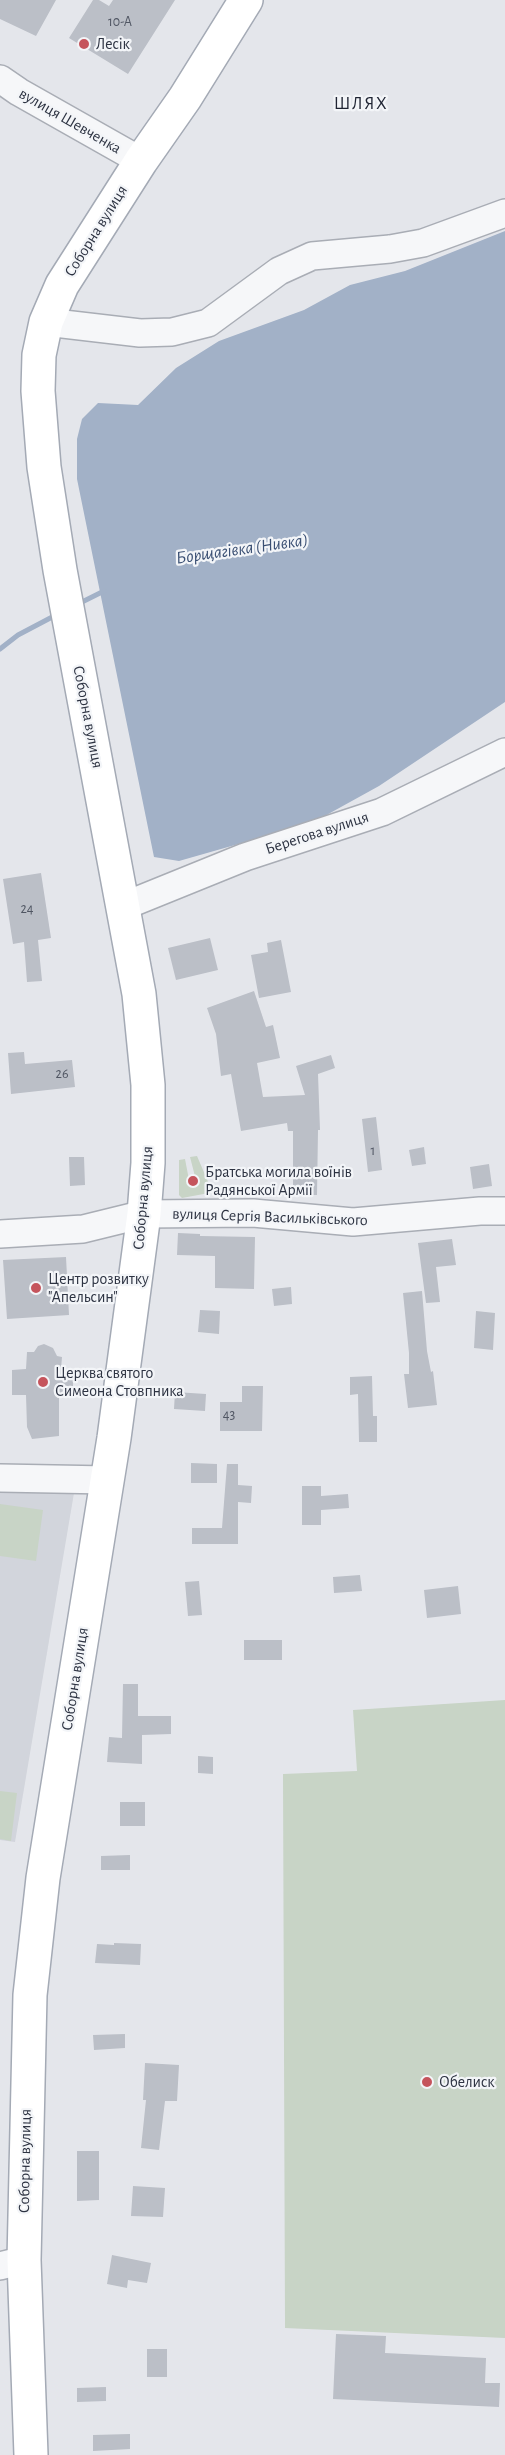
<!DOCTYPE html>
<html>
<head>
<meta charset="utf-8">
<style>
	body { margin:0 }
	canvas { display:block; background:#e4e6eb }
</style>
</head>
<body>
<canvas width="505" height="2455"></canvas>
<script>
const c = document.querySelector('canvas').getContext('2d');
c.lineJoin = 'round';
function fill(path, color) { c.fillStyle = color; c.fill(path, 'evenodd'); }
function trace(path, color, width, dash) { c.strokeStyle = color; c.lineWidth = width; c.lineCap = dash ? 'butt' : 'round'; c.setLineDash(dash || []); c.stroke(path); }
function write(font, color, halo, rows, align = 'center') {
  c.font = font + ' "Alegreya Sans",sans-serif'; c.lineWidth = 4.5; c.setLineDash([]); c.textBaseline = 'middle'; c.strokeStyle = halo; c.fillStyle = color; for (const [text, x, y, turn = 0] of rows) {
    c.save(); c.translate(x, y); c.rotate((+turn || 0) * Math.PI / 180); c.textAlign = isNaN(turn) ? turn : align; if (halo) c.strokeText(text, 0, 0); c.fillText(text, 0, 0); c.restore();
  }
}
fill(new Path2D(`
	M0,1491L74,1493L15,1842L0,1840Z`), '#d2d5dc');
fill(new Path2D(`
	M197,1156L212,1191L209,1193L182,1198L179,1195V1160L185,1159L190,1185L197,1184L190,1157Z
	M0,1504L43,1510L36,1561L0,1556Z
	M505,1700V2338L285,2328L283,1774L357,1771L353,1710Z
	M0,1791L17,1793L11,1841L0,1839Z`), '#c8d4c6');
fill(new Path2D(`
	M505,231V702L379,786L312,823L179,861L154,857L77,479V439L82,419L98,403L138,405L176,368L219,341L304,310L350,285L405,271Z`), '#a2b1c7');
trace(new Path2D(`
	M78,604L104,591
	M0,649L18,635L56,615`), '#a2b1c7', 5);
fill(new Path2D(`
	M0,0H56L36,36L0,19Z
	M93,0H99L109,6L113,0H175L128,74L69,38Z
	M41,873L51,938L38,940L42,981L27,982L24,942L13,944L3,879Z
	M210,938L218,970L176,980L168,948Z
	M281,940L291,992L259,998L251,955L268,952L267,943Z
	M254,991L266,1027L273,1025L280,1058L257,1063L263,1097L305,1095L296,1066L331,1055L335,1068L318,1074L320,1130H318L317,1195H293V1131H288L287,1123L241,1131L231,1074L221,1076L216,1034L207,1008Z
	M24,1052L25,1064L72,1060L75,1087L11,1094L8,1053Z
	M376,1117L382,1170L368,1172L362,1119Z
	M424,1147L426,1164L412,1166L409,1150Z
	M69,1157H84L85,1185L70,1186Z
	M489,1164L492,1186L473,1189L470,1167Z
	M178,1233L200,1234V1236L255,1237L254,1289L215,1288V1256L177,1255Z
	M452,1239L456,1265L436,1267L440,1302L426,1303L418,1243Z
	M66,1257L69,1315L7,1319L3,1260Z
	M291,1287L292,1304L274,1306L272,1289Z
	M422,1291L427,1351L431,1372L433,1371L437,1405L408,1408L404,1374H409V1353L403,1293Z
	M200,1310L220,1311L219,1334L198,1332Z
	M476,1311L495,1313L493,1350L474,1348Z
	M44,1344L53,1348L57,1356L62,1357L61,1369L73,1370V1395H59V1436L32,1439L27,1427L26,1395H12V1370L26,1369L27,1352H34L38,1346Z
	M372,1376L373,1416H377V1442H359L358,1394L350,1395V1377Z
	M242,1386H263L262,1431H220V1402H242Z
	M175,1392L206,1394L205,1411L174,1409Z
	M191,1463L217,1464V1483H191Z
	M227,1464H238V1485L252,1486L251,1503L238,1502V1544H192V1528H222Z
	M302,1486H321V1496L348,1494L349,1508L321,1510V1525H302Z
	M360,1575L362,1591L334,1593L333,1577Z
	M199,1581L202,1615L188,1616L185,1582Z
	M458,1586L461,1614L427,1618L424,1590Z
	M244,1640H282V1660H244Z
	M123,1684H138V1716H171V1734L142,1735V1764L107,1762L109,1737L122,1738Z
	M198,1756L213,1757V1774L198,1773Z
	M120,1802H145V1826H120Z
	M130,1855V1870H101V1856Z
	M114,1943L141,1944L140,1965L95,1963L97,1944L114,1945Z
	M125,2034V2048L94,2050L93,2035Z
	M145,2063L179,2065L177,2101H165L159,2150L141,2148L146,2100H143Z
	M77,2151H99V2200L77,2201Z
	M133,2186L165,2188L163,2217L131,2216Z
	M112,2255L151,2263L147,2283L128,2280L127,2288L107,2284Z
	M336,2334L386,2336L385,2353L486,2358L485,2383H500L499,2407L333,2399Z
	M147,2349H167V2377H147Z
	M106,2387V2401L77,2402V2388Z
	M130,2434V2449L93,2451V2435Z`), '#bbbfc7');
const minor = new Path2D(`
	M0,79L19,92L141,161
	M46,322L140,333L172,332L208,323L279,271L312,256L390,249L423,243L505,213
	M124,906L245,857L382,812L505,752
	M0,1234L83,1229L144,1214L253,1213L353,1222L480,1211H505
	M0,1478L108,1480
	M0,2266L24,2260`);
const major = new Path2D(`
	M31,2455L24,2260L30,1995L43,1878L114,1438L144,1214L148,1163V1085L139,994L60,570L44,467L38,391L39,355L46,322L62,285L141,161L185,98L246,0`);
trace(minor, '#a9adb5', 30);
trace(major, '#a4aab5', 36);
trace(minor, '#f6f7f9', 27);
trace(major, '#fff', 33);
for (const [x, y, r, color] of [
	[84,44,6,"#c5545c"],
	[193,1181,6,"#c5545c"],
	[36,1288,6,"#c5545c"],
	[43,1382,6,"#c5545c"],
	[427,2082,6,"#c5545c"]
]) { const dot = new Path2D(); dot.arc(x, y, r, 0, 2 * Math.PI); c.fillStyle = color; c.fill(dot); trace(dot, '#f3f5f8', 2); }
write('14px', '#505663', null, [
	["10-А",120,22],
	["24",27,909],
	["26",62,1074],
	["1",373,1151],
	["43",229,1415]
]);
write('16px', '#2d3342', '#f3f5f8', [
	["Лесік",96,44],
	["Братська могила воїнів",205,1172],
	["Радянської Армії",205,1190],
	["Центр розвитку",48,1279],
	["\"Апельсин\"",48,1297],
	["Церква святого",55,1373],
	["Симеона Стовпника",55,1391],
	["Обелиск",439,2082]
], 'left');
write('16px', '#2d3342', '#f3f5f8', [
	["вулиця Шевченка",70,121,30],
	["Соборна вулиця",96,231,-58],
	["Соборна вулиця",88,717,79],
	["Берегова вулиця",317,833,-18],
	["Соборна вулиця",143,1198,-85],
	["вулиця Сергія Васильківського",270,1217,2],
	["Соборна вулиця",75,1679,-81],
	["Соборна вулиця",25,2161,-89]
]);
c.letterSpacing = '1.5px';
write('18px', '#1f2433', '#f3f5f8', [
	["ШЛЯХ",361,104]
]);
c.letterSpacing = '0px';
write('italic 18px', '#3a4f73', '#f3f5f8', [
	["Борщагівка (Нивка)",242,549,-8]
]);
</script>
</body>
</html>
